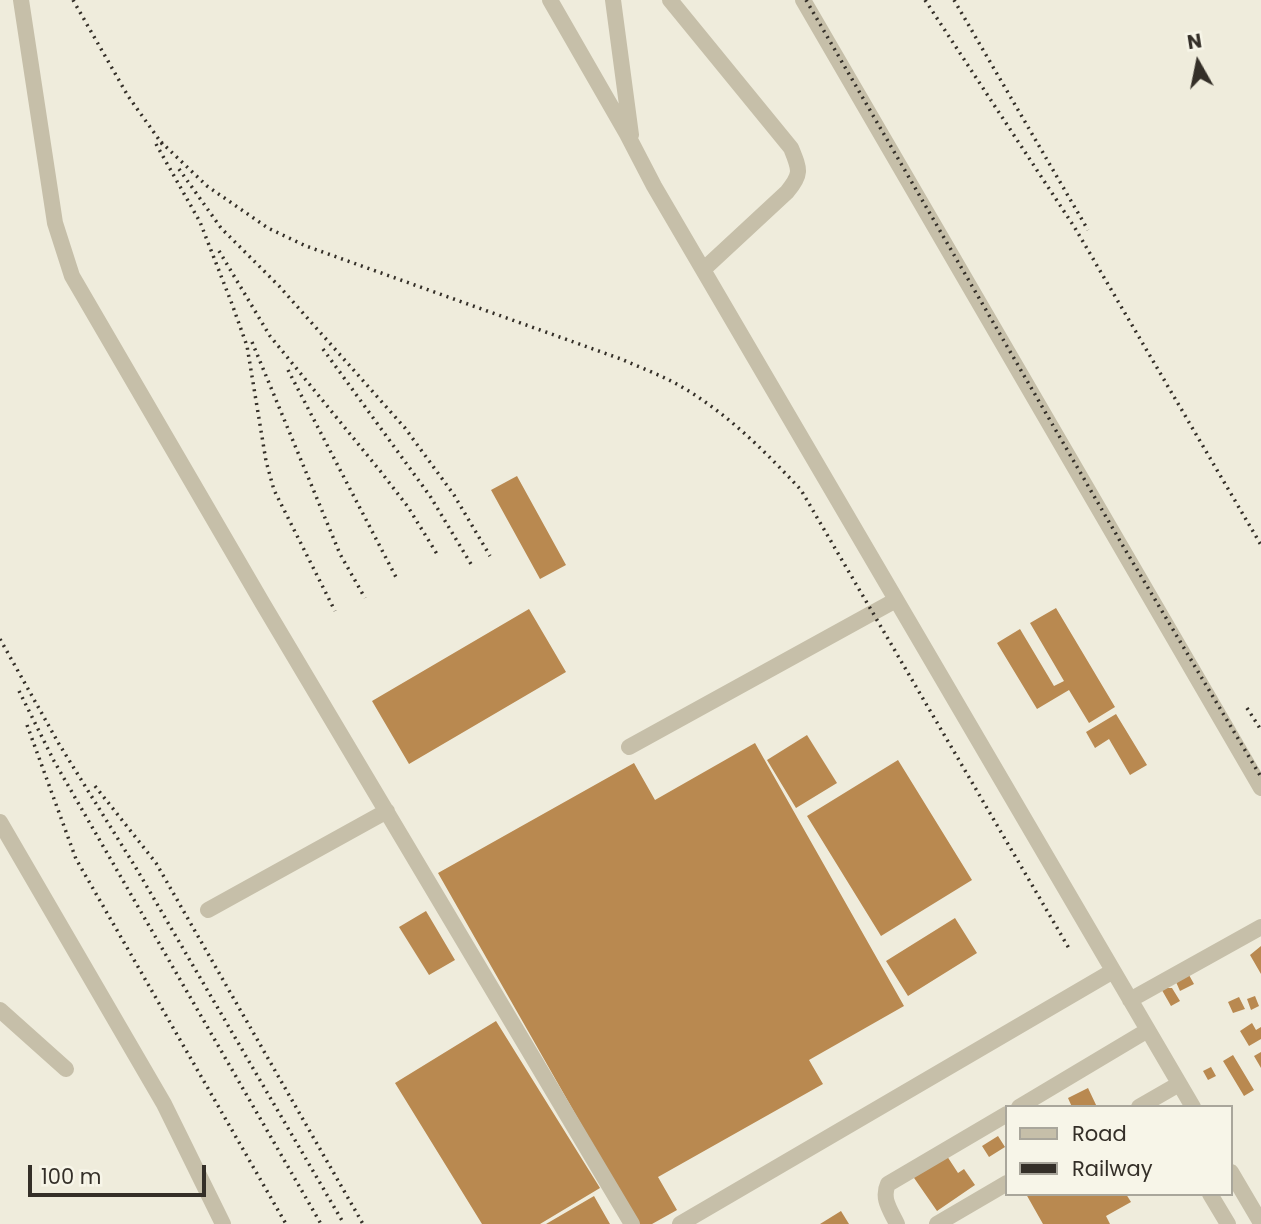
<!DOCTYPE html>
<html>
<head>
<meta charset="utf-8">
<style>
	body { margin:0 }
	#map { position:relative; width:1261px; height:1224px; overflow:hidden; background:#efecdc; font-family:Poppins,sans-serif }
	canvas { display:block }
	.legend { position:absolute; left:1005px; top:1105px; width:228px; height:91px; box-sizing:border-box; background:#f7f5e8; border:2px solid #a9a69b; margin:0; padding:9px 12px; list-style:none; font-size:21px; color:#342f28 }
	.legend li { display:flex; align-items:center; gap:14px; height:35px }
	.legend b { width:35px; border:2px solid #a9a69b }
	.north { position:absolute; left:1163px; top:28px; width:70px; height:70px; -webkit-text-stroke:5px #f7f5e8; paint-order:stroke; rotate:351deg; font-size:19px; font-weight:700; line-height:28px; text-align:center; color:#342f28 }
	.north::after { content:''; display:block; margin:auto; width:24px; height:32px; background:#342f28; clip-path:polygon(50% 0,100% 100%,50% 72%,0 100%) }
	.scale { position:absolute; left:28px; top:1165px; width:178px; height:32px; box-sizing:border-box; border:4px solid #342f28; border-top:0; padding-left:9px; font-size:21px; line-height:24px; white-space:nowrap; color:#342f28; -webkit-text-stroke:5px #f7f5e8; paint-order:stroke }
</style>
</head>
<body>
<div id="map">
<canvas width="1261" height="1224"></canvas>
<ul class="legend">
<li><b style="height:9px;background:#c6bfa9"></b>Road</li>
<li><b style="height:9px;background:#342f28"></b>Railway</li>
</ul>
<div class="north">N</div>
<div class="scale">100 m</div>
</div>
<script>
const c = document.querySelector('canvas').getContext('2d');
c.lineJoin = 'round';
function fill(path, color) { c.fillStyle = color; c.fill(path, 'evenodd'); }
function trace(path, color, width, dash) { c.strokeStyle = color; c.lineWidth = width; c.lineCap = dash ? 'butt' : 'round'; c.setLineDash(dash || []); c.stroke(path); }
fill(new Path2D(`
	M517,476L566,565L540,579L491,490Z
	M1056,608L1115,707L1089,723L1069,690L1037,709L997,643L1020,629L1054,686L1064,681L1030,623Z
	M529,609L566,672L409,764L372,701Z
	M1116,714L1147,765L1130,775L1109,739L1095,748L1086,732Z
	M807,735L837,783L796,808L767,760Z
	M755,743L904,1006L809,1060L823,1084L658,1177L677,1210L652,1224H638L438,873L634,763L655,800Z
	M898,760L972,880L881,936L807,816Z
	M426,911L455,960L429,975L399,927Z
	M955,918L977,953L908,996L886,961Z
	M1261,946V974L1250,955Z
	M1189,975L1194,984L1180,991L1176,982Z
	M1164,982L1168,988H1172L1180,1001L1171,1006L1159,985Z
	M1255,996L1259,1006L1251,1010L1247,999Z
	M1239,997L1245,1009L1233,1013L1228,1002Z
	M496,1021L600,1188L540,1224H482L395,1083Z
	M1252,1023L1256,1030L1261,1027V1039L1249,1046L1240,1031Z
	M1261,1052V1068L1254,1056Z
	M1233,1055L1254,1090L1244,1096L1223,1061Z
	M1211,1067L1216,1076L1208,1080L1203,1071Z
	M1088,1088L1097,1107H1072L1068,1098Z
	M998,1136L1005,1147L989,1157L982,1146Z
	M945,1153L958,1173L964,1169L975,1185L937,1211L912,1175Z
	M1026,1194H1126L1131,1202L1106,1216L1110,1224H1043Z
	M594,1196L610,1224H546Z
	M841,1211L849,1224H820Z`), '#b98950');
trace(new Path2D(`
	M21,0L55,223L72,276L263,604L632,1224
	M550,0L627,134L654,186L1193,1107
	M613,0L631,135
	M670,0L791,148C800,170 802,174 787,192L704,269
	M803,0L1261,788
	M629,747L896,600
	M0,822L164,1104L223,1224
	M208,910L387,811
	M1130,1000L1261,927
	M0,1010L66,1069
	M1019,1107L1148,1030
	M1139,1107L1179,1084
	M1231,1172L1261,1223
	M1210,1194L1228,1224
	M680,1224L1113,971
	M897,1224C891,1211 881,1199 888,1184L1007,1114
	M937,1224L1007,1183`), '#c6bfa9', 16);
trace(new Path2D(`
	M73,0L128,96L165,148
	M806,0L1123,546L1261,777
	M925,0L1075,228L1261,545
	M954,0L1088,230
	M161,142L207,186L268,228L306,246L621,359C637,366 655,373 671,381C721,407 763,449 801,490L1070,950
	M156,144L200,222L232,304L247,346L266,461L274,490L335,611
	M179,169L221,228L279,286L405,428L454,495L490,556
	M219,251L270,336L381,472L408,507L437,554
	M252,342L340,554L365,598
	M323,349L430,496L471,564
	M288,370L398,581
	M0,639L59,744L136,868L344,1224
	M19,691L54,761L321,1224
	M1247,708L1261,730
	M27,725L76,859L286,1224
	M95,786L156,863L363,1224`), '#342f28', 3.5, [2, 5]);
</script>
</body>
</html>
